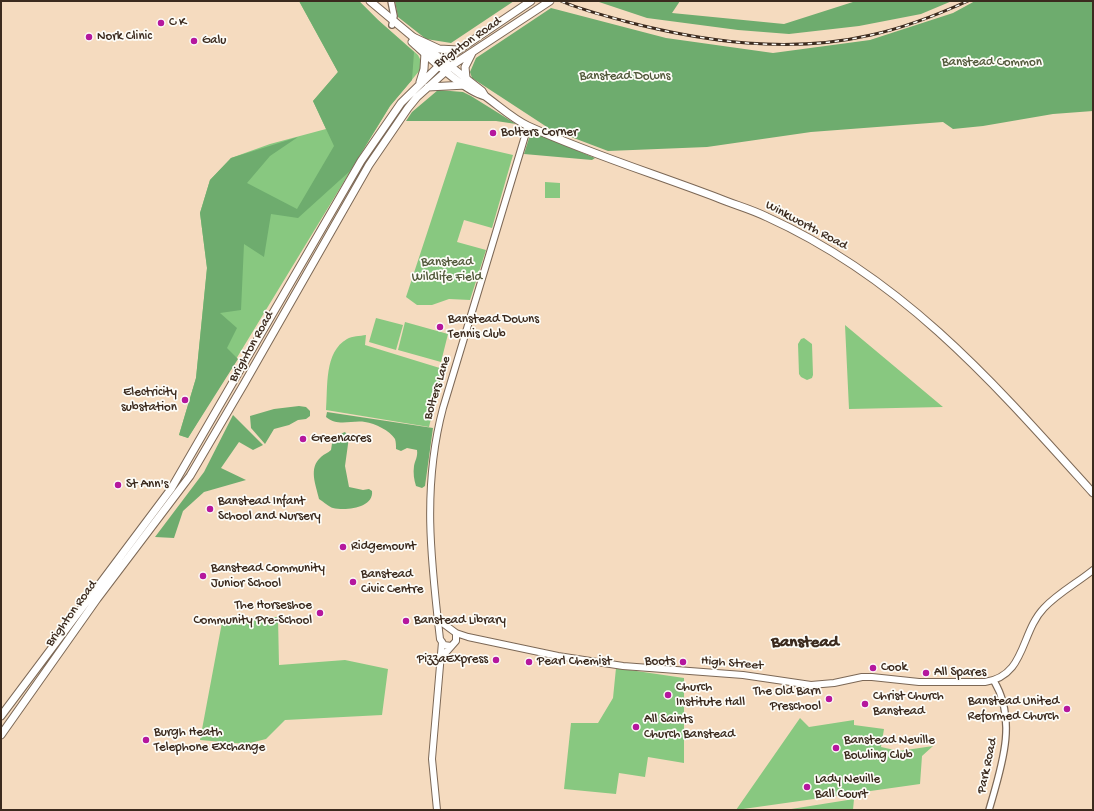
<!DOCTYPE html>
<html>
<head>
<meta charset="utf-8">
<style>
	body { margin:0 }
	#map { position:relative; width:1094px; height:811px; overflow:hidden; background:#f5dbbf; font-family:"Gochi Hand",sans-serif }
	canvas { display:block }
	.frame { position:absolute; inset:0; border:2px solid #3b2a1e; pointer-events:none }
</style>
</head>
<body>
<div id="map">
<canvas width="1094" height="811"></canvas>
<div class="frame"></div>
</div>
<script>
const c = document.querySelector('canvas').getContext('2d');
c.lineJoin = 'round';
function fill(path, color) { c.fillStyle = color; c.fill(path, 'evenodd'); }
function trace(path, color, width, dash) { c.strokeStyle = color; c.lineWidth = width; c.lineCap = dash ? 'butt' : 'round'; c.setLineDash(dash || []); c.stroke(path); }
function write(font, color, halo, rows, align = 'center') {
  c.font = font + ' "Gochi Hand",sans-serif'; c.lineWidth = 3.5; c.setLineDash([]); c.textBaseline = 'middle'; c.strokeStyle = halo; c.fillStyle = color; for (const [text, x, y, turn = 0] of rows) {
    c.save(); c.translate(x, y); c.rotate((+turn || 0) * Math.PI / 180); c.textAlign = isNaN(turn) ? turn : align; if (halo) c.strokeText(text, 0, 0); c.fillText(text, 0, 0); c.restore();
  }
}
fill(new Path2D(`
	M299,1H359L378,20L418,55L421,61L420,70L390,106L188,438L179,435L196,378L207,268L200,213L210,180L231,158L270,144L326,129L313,101L338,72Z
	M457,142L513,155L492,228L464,220L457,242L486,250L470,300L449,299L432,305H417L406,297Z
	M545,182L560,183V198H545Z
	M376,318L403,325L396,350L369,342Z
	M405,322L448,334L441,362L398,350Z
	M845,325L943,407L849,409Z
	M366,335L365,345L443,369L429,427L326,410C328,387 324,352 347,339C352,336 360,336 366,335Z
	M804,338L812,344L813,375L812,378L807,380L801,377L799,374L798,344L801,339Z
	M223,617H278L279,665L345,660L388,669L382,715L285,720L266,739L246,744L200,740Z
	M616,668L684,678V763L648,757L645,777L619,773L616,794L564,789L571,723H598L613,698Z
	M800,718L809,727L854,720V725L884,729L881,747L899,751L933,746L922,756L920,784L736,810Z
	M854,799L853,810H785Z`), '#88c880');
fill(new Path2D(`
	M299,1H359L378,20L414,52L412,80L390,106L350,171L298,218L271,214L264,257L244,244L241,310L220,313L237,328L227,348L238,359L188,438L179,435L196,378L207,268L200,213L210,180L231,158L298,137L270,156L247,183L297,209L334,146L313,101L338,72Z
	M395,1H514L451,43L426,39L398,17Z
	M596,1H680L672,13L784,24L856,1H952L921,14L859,26L789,34L738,30L647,18Z
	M975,1H1093V111L1053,114L983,126L953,129L943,122L811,132L707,147L608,151L550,129L472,78L470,72L476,58L551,8L666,38L773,53L870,40L953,13Z
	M438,90L463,92L471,96L516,124L496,121H406L412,112Z
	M535,133L595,158L592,160L524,154L529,138Z
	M299,406L306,407L310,411V416L306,419L298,420L289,425L274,429L265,444L251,428L250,416L274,409Z
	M327,412L433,428L425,486L422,488L416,486C414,480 413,473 414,466C415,460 418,457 417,450L407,448L401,451L396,449C396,446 396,442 395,439C390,431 375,423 365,422C351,420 338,427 326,417Z
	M233,415L263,445L253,450L239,442L221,468L246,480L204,492L183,511L174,538L155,537L204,472Z
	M345,432L349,437L345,466L349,487L363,490L369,489L372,491C374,508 346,511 333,508C329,507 324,502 319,499C316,485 308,468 321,457C324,454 328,453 331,450L333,437Z`), '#6eac6e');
const tertiary = new Path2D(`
	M391,1L394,16L392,25
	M989,810C1001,768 1018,721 994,681`);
const secondary = new Path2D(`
	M437,619L456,633L468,637L558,656L623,666L743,675L811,685L834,683L862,677H872L919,682H985C1026,676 1020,633 1044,608C1058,593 1077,583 1093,570
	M451,646L444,645L440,639C431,561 422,487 443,408L528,126
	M441,658L456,641V633
	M437,810L432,759L442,642`);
const primary = new Path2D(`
	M370,1L413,37L482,91L485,96C499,106 513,119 528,126C590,154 655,174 718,198C735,205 751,209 767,217C904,279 995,384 1093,493
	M412,42C429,57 464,91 485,96`);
const trunk = new Path2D(`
	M413,37L439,49L458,50
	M466,78L465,67L472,53
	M420,82L424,69L425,53
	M428,87L466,85
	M1,716L171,489L361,161L401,103L448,57L531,1
	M1,735L97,599L190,476L244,384L369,165L408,108L417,97L454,64L550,1`);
trace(tertiary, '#7c6856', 8);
trace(secondary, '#7c6856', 8);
trace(primary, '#7c6856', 9);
trace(trunk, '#7c6856', 9);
trace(tertiary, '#fff', 5.5);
trace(secondary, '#fff', 6);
trace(primary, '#fff', 7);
trace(trunk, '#fff', 7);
const rail = new Path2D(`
	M561,1C581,10 603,15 624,21C704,42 789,54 871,35C904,28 937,15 968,1`);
trace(rail, '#3b2a1e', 3);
trace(rail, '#fdfcf7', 1.5, [4.5]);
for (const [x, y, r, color] of [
	[161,23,4,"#b5179e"],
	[89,37,4,"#b5179e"],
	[194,41,4,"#b5179e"],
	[493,133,4,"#b5179e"],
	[440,327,4,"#b5179e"],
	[185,400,4,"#b5179e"],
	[303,439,4,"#b5179e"],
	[118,485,4,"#b5179e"],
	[210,509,4,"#b5179e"],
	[343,547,4,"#b5179e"],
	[203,576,4,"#b5179e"],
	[353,582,4,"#b5179e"],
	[320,613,4,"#b5179e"],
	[406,621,4,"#b5179e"],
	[496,660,4,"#b5179e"],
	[529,662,4,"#b5179e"],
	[683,662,4,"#b5179e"],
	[873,668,4,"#b5179e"],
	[926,673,4,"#b5179e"],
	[668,695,4,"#b5179e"],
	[829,699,4,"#b5179e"],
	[865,704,4,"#b5179e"],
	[1067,709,4,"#b5179e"],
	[636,727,4,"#b5179e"],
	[146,740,4,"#b5179e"],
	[836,748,4,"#b5179e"],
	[807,787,4,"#b5179e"]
]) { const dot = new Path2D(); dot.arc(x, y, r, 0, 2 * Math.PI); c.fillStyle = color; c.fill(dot); trace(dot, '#fdfcf7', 1.5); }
write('13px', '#3b2a1e', '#fdfcf7', [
	["C K",169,23],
	["Nork Clinic",97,37],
	["Galu",202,41],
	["Bolters Corner",501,133],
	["Banstead Downs",448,320],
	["Tennis Club",448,335],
	["Electricity",177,393,"right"],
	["substation",177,408,"right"],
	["Greenacres",311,439],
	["St Ann's",126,485],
	["Banstead Infant",218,502],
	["School and Nursery",218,517],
	["Ridgemount",351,547],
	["Banstead Community",211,569],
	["Junior School",211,584],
	["Banstead",361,575],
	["Civic Centre",361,590],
	["The Horseshoe",312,606,"right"],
	["Community Pre-School",312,621,"right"],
	["Banstead Library",414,621],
	["PizzaExpress",488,660,"right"],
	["Pearl Chemist",537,662],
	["Boots",675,662,"right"],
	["Cook",881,668],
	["All Spares",934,673],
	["Church",676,688],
	["Institute Hall",676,703],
	["The Old Barn",821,692,"right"],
	["Preschool",821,707,"right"],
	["Christ Church",873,697],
	["Banstead",873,712],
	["Banstead United",1059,702,"right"],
	["Reformed Church",1059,717,"right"],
	["All Saints",644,720],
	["Church Banstead",644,735],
	["Burgh Heath",154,733],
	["Telephone Exchange",154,748],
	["Banstead Neville",844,741],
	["Bowling Club",844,756],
	["Lady Neville",815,780],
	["Ball Court",815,795]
], 'left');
write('13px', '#3b2a1e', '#fdfcf7', [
	["Brighton Road",468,43,-35],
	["Winkworth Road",806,226,28],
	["Brighton Road",252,347,-61],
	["Bolters Lane",438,388,-73],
	["Brighton Road",72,614,-54],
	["High Street",732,664,5],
	["Park Road",988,766,-78]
]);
write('13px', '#52593b', '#fdfcf7', [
	["Banstead Common",992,63],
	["Banstead Downs",625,77],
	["Banstead",447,263],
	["Wildlife Field",447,278]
]);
write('bold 17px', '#3b2a1e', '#fdfcf7', [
	["Banstead",805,643]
]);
</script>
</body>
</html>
